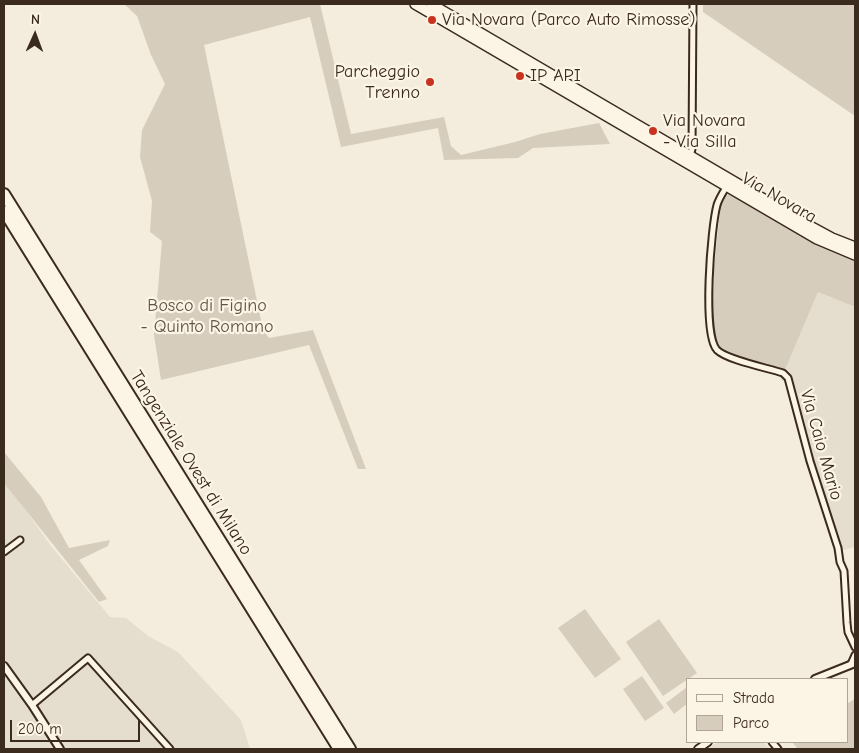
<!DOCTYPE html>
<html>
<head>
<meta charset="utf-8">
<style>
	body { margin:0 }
	#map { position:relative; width:859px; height:753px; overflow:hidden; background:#f4eddd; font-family:"Comic Neue",sans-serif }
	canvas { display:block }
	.frame { position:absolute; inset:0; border:5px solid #3b2a1e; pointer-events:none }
	.legend { position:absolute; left:686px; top:678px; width:162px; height:65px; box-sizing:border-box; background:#fcf5e5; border:1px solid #afa495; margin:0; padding:6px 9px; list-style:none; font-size:15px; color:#3b2a1e }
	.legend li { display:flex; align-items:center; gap:10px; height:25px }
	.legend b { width:25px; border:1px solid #afa495 }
	.north { position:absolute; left:10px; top:10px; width:50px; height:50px; -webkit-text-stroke:4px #fcf5e5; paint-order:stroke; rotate:2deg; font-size:14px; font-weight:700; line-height:20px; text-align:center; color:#3b2a1e }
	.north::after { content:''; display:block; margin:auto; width:18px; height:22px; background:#3b2a1e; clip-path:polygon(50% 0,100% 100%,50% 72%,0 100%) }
	.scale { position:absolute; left:10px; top:720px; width:130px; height:22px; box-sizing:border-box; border:2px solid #3b2a1e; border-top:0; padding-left:6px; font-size:15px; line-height:18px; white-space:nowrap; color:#3b2a1e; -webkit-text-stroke:4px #fcf5e5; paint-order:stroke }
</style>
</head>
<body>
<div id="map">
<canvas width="859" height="753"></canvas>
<div class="frame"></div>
<ul class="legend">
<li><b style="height:6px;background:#fcf5e5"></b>Strada</li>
<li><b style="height:14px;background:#d6cdbd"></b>Parco</li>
</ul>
<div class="north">N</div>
<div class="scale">200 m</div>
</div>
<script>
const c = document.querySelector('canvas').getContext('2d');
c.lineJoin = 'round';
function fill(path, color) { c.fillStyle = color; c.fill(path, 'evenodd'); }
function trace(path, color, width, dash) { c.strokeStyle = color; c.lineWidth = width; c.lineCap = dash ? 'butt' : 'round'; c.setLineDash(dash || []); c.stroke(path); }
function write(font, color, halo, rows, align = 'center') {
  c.font = font + ' "Comic Neue",sans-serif'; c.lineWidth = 4.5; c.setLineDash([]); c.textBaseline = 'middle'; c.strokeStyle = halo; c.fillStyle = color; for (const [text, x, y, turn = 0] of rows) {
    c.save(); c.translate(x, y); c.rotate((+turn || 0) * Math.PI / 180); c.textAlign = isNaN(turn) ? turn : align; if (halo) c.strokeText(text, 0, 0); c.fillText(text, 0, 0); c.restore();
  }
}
fill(new Path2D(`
	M818,292L855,307V547L836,552L805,461L785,382L780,380Z
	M4,480L51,546L110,617L126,618L148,636L178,652L241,720L250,749H4Z
	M718,742H763L770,749H708Z`), '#e5ddce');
fill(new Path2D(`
	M124,4H320L351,134L444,117L451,146L461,155L515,142L540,134L599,123L610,144L533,148L518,158L444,160L438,128L341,147L310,17L204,45L263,330L269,338L313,330L366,469H358L309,345L161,380L154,335L162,241L150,232L152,201L140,157L142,130L165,84L151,55L137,16Z
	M703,4H855V116L703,12Z
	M729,193C770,217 810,240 855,258V307L818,292L784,372L724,352L717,347L712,314L714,268L721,202Z
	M4,452L41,497L69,548L110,540L108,546L79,560L107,599L99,602L4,483Z
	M585,609L621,659L595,678L558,628Z
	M659,619L697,673L663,696L626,642Z
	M642,676L664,708L645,721L623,689Z
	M687,687L688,703L674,714L666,703Z
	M855,699V749H798L792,742H848V703Z`), '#d6cdbd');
const minor = new Path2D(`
	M690,156L692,149L693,4
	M728,184C724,191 719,198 717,205C711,227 702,334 717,350C727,360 768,368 783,373L788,378L810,461L838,548L840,562L844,571L847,623L848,632L855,647
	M4,552L20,540
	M851,664L855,655
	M32,705L88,658L170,749
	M772,742L778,749`);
const tertiary = new Path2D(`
	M4,666L32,705L60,749
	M815,679L855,663
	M698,749L708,742`);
const primary = new Path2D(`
	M415,4L817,239L855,255
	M431,4L808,225L832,238L855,247`);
const motorway = new Path2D(`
	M4,194L350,749
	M4,211L339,749`);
trace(minor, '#3b2a1e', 9);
trace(tertiary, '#3b2a1e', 10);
trace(primary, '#3b2a1e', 12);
trace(motorway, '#3b2a1e', 14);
trace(minor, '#fcf5e5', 5);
trace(tertiary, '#fcf5e5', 6);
trace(primary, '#fcf5e5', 9);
trace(motorway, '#fcf5e5', 10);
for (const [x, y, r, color] of [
	[432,20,5,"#c8321e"],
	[520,76,5,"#c8321e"],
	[430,82,5,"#c8321e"],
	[653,131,5,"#c8321e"]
]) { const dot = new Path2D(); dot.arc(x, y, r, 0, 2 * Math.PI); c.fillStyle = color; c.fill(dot); trace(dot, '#fcf5e5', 2); }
write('18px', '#3b2a1e', '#fcf5e5', [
	["Via Novara (Parco Auto Rimosse)",442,20],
	["Parcheggio",420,72,"right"],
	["Trenno",420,93,"right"],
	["IP API",530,76],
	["Via Novara",663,121],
	["- Via Silla",663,142]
], 'left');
write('18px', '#3b2a1e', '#fcf5e5', [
	["Via Novara",779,198,30],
	["Via Caio Mario",821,445,74],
	["Tangenziale Ovest di Milano",191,463,58]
]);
write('18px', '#625346', '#fcf5e5', [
	["Bosco di Figino",207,306],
	["- Quinto Romano",207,327]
]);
</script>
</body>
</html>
